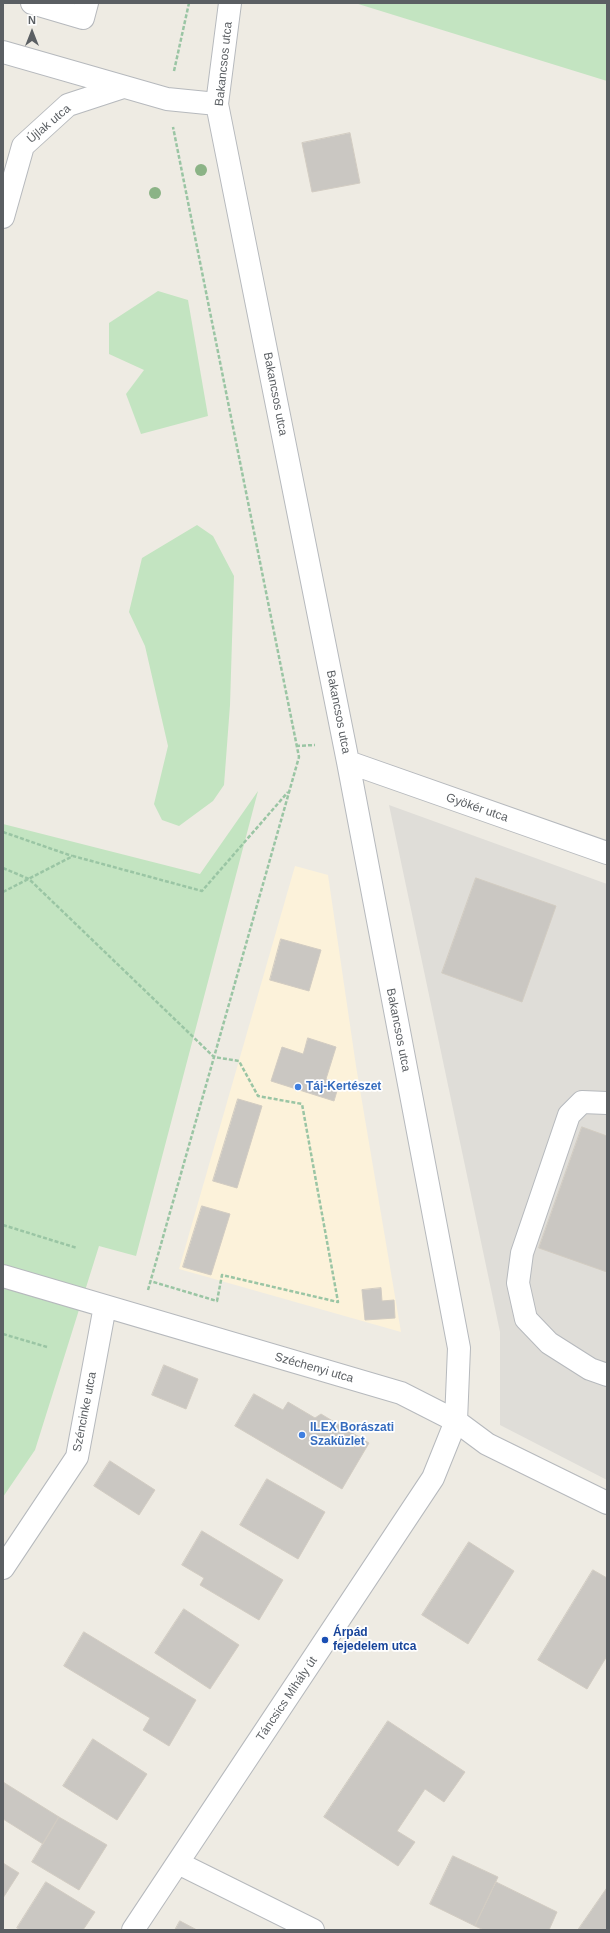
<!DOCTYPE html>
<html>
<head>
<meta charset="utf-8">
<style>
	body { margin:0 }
	#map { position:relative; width:610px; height:1933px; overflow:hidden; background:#eeebe3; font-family:Arial,sans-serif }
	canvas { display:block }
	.frame { position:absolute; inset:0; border:4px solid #5b5f63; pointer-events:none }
	.north { position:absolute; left:12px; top:12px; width:40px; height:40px; -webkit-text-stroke:3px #fff; paint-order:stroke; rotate:0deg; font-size:11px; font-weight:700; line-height:16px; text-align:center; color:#5b5f63 }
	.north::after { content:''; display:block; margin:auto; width:14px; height:18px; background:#5b5f63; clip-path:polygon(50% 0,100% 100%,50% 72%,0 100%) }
</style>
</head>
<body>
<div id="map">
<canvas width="610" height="1933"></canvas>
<div class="frame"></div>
<div class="north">N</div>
</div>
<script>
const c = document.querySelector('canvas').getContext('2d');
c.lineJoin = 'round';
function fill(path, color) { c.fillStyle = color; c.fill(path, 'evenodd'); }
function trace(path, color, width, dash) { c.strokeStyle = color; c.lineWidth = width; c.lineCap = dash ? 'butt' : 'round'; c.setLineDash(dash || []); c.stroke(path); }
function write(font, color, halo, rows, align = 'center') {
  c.font = font + ' Arial,sans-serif'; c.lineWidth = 3.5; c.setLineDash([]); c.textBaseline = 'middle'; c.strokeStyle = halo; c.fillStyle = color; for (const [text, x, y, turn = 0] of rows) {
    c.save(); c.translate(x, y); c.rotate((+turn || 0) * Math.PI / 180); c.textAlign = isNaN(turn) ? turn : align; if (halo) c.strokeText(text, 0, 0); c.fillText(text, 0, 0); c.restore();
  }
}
fill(new Path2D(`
	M295,866L328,875L356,1066L401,1332L179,1269Z`), '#fcf2da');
fill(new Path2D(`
	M389,805L607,884V1480L500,1425V1332Z`), '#dfddd8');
fill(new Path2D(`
	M355,3H607V81Z
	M158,291L188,300L208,416L141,434L126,394L144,370L109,354V323Z
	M197,525L213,536L234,576L230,705L224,785L213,801L179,826L162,820L154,804L168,746L145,646L129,612L142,558Z
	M258,791L136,1256L99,1246L35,1450L3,1497V824L200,874Z`), '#c3e4c1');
const building = new Path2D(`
	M350,133L360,183L312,192L302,143Z
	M476,878L556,906L522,1002L442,973Z
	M281,939L321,950L309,991L270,980Z
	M308,1038L336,1047L326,1079L339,1084L334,1101L271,1081L282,1047L303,1054Z
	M238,1099L262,1106L237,1188L213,1181Z
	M582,1127L607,1136V1272L539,1248Z
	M202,1206L230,1214L211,1275L183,1267Z
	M381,1288L382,1301L394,1300L395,1318L365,1320L362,1290Z
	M164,1365L198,1379L186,1409L152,1395Z
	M254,1394L283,1410L288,1402L315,1418L321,1414L369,1443L342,1489L235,1426Z
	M110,1461L155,1490L139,1515L94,1486Z
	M267,1479L325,1512L298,1559L240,1525Z
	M202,1531L283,1580L259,1620L200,1585L204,1578L182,1565Z
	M469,1542L514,1571L468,1644L422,1615Z
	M593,1570L607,1578V1656L587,1689L538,1660Z
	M184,1609L239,1645L210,1689L155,1653Z
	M84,1632L196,1700L169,1746L143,1730L150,1718L64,1666Z
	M388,1721L465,1772L444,1802L425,1789L397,1831L415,1842L398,1866L324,1817Z
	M93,1739L147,1774L117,1820L63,1786Z
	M3,1782L59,1817L43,1844L3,1819Z
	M59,1817L107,1845L79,1890L32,1862Z
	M453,1856L498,1877L475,1926L430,1904Z
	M3,1863L19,1873L3,1898Z
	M46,1882L95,1912L83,1930H21L17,1928Z
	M496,1882L557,1912L549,1930H484L475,1926Z
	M607,1888V1930H578Z
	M180,1921L197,1930H175Z`);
fill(building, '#cac7c2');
trace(building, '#d2ccc2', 1);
const minor = new Path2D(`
	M32,3L83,18L87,3
	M3,52L167,99L217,104
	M3,217L23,146L68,105L123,87
	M348,762L607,853
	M607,1103L582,1102L569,1115L522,1253L518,1283L526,1319L549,1343L590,1369L607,1375
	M3,1276L401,1393L456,1421L487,1444L607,1503
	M3,1568L77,1457L105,1306
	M178,1863L313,1930
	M133,1930L433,1478L456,1421L459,1348L348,762L217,104L230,3`);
trace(minor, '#b6b9bd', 24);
trace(new Path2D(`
	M174,71L189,3
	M296,746L315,745
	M3,832L72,856
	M3,868L29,879L214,1057L239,1061L258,1096L302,1104L338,1302L222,1275L217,1301L150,1281
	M3,892L73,856L202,891L288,792
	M3,1225L77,1248
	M148,1290L299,757L173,127
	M3,1334L47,1347`), '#9ac5a4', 2.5, [4, 2]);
trace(minor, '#fff', 22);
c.fillStyle = '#8bb386';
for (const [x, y] of [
	[201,170],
	[155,193]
]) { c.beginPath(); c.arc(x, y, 6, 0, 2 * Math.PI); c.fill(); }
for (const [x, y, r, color] of [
	[298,1087,4,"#3f7fe0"],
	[302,1435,4,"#3f7fe0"],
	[325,1640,4,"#1a4fb4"]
]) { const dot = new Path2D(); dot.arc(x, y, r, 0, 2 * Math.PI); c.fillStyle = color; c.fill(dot); trace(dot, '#fff', 1.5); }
write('12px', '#5b5f63', '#fff', [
	["Bakancsos utca",224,64,-84],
	["Újlak utca",49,124,-40],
	["Bakancsos utca",275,394,79],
	["Bakancsos utca",338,712,79],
	["Gyökér utca",477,808,19],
	["Bakancsos utca",398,1030,79],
	["Széchenyi utca",314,1368,16],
	["Széncinke utca",85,1412,-79],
	["Táncsics Mihály út",287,1699,-56]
]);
write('bold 12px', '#366cbe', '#fff', [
	["Táj-Kertészet",306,1087],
	["ILEX Borászati",310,1428],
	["Szaküzlet",310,1442]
], 'left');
write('bold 12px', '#164399', '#fff', [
	["Árpád",333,1633],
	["fejedelem utca",333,1647]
], 'left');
</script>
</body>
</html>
